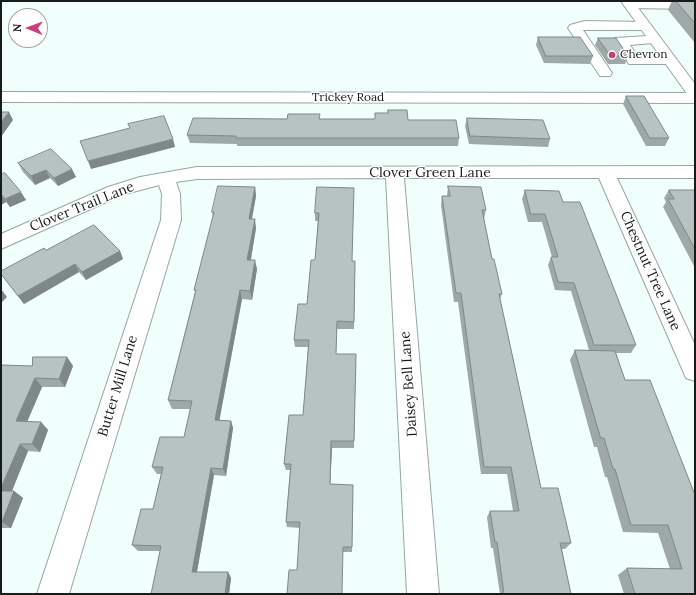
<!DOCTYPE html>
<html>
<head>
<meta charset="utf-8">
<style>
	body { margin:0 }
	#map { position:relative; width:696px; height:595px; overflow:hidden; background:#f0fefc; font-family:Lora,serif }
	canvas { display:block }
	.frame { position:absolute; inset:0; border:2px solid #171c1b; pointer-events:none }
	.north { position:absolute; left:8px; top:8px; width:40px; height:40px; box-sizing:border-box; background:#fff; border:1px solid #a2a4a4; border-radius:50%; rotate:271deg; font-size:11px; font-weight:700; line-height:16px; text-align:center; color:#171c1b }
	.north::after { content:''; display:block; margin:auto; width:14px; height:18px; background:#c83f7a; clip-path:polygon(50% 0,100% 100%,50% 72%,0 100%) }
</style>
</head>
<body>
<div id="map">
<canvas width="696" height="595"></canvas>
<div class="frame"></div>
<div class="north">N</div>
</div>
<script>
const c = document.querySelector('canvas').getContext('2d');
c.lineJoin = 'round';
function trace(path, color, width, dash) { c.strokeStyle = color; c.lineWidth = width; c.lineCap = dash ? 'butt' : 'round'; c.setLineDash(dash || []); c.stroke(path); }
function fill(path, color) { c.fillStyle = color; c.fill(path, 'evenodd'); }
function write(font, color, halo, rows, align = 'center') {
  c.font = font + ' Lora,serif'; c.lineWidth = 3; c.setLineDash([]); c.textBaseline = 'middle'; c.strokeStyle = halo; c.fillStyle = color; for (const [text, x, y, turn = 0] of rows) {
    c.save(); c.translate(x, y); c.rotate((+turn || 0) * Math.PI / 180); c.textAlign = isNaN(turn) ? turn : align; if (halo) c.strokeText(text, 0, 0); c.fillText(text, 0, 0); c.restore();
  }
}
const minor = new Path2D(`
	M625,1H695V9L629,8L625,7L623,4Z
	M585,21L645,22L652,26L645,30H583L612,73L610,76H600L568,28L570,25Z
	M648,36L653,37L655,40L653,43L630,45L638,57H670L675,58L677,61L675,64H629L613,41L615,38Z
	M1,92L695,93V103L1,102Z
	M695,166V178H617L695,345V381L686,378L683,371L599,178H404L439,594H407L386,178L197,179L176,182L180,194L181,220L69,594H37L161,220L162,194L159,185L122,195L1,249V234L108,187L140,177L197,167Z`);
const major = new Path2D(`
	M621,1H633L695,84V100L690,98Z`);
trace(minor, '#98a5a3', 2);
trace(major, '#98a5a3', 2);
fill(minor, '#fff');
fill(major, '#fff');
fill(new Path2D(`
	M672,1H695V43L668,10Z
	M538,37L593,56L590,64L544,63L536,45Z
	M598,38L628,56L625,64H608L595,45Z
	M626,96L669,138L665,146H646L623,104Z
	M388,110L408,120L459,138L458,146H237V144L190,143L187,135L287,119H375V113H388Z
	M467,118L498,119L550,139L548,147L469,144L465,126Z
	M18,163L76,177L58,186L50,178L35,185L23,172Z
	M1,174L26,200L10,207L6,202L1,205Z
	M448,186L486,210L484,219L492,259L502,294L500,299L541,488L571,543L565,549H562L571,594H500L493,548H491L487,517L490,511H513L507,474H481L458,302H454L441,205L442,196H447Z
	M255,187L256,196L252,219L256,228L251,260L257,269L252,300L242,299L219,420L231,421L233,428L226,476L214,475L197,572H228L231,578L229,594L160,551H138L132,545L153,509L161,474H157L152,467L184,437L191,409H172L168,400L195,292L194,290L213,217L212,212Z
	M317,187L352,261H355L354,329H337L336,354H356L354,448H332L330,484L353,485L352,552H343L297,570L300,528L287,527L286,522L290,470H286L284,464L303,415L308,347H295L294,340L307,304L315,260L318,221H315V213Z
	M525,190L563,202L636,345L631,353H616L695,594H624L618,575L627,568L670,569L658,533L623,532L607,477H605L597,447H594L570,360L575,350H589L571,291L555,290L548,265L551,257H552L542,222H528L522,199Z
	M669,190H695V268L663,207L666,202L664,198Z
	M46,250L120,251L123,259L86,280L79,272L24,304L1,274Z
	M67,357L73,366L65,387H42L27,422H41L48,430L40,452L28,451L12,491H14L23,498L11,528H1V365L32,366Z`), '#9da8a7');
fill(new Path2D(`
	M9,112L13,120L1,137V122Z
	M173,139L175,147L91,169L88,161Z
	M72,169L76,177L58,186L54,178Z
	M46,170L50,178L35,185L31,176Z
	M255,187L256,196L250,228L249,219Z
	M21,192L26,200L10,207L5,199Z
	M1,194L6,202L1,205Z
	M255,219L256,228L249,269L247,260Z
	M120,251L123,259L86,280L82,272Z
	M255,260L257,269L252,300L250,291Z
	M75,264L79,272L24,304L18,296Z
	M1,289L7,297L1,303Z
	M240,290L242,299L218,428L215,420Z
	M67,357L73,366L65,387L59,379Z
	M35,378L42,387L24,429L16,421Z
	M231,421L233,428L226,476L223,469Z
	M41,422L48,430L40,452L32,444Z
	M331,441L332,448L330,490V484Z
	M20,444L28,451L9,498L1,492V488Z
	M211,468L214,475L196,577L192,572Z
	M14,491L23,498L11,528L2,522Z
	M228,572L231,578L229,594H225Z`), '#7f8888');
const building = new Path2D(`
	M676,1H695V23Z
	M538,37H580L593,56H546Z
	M598,38H616L628,56H611Z
	M626,96H644L669,138H650Z
	M388,110H407L408,120H456L459,138H236V136L187,135L193,118L287,119L288,114H320L319,119H375V113H388Z
	M1,112H9L1,122Z
	M164,116L173,139L88,161L80,141L130,128L128,124Z
	M467,118L543,120L550,139L470,136Z
	M51,149L72,169L54,178L46,170L31,176L18,163Z
	M5,173L21,192L5,199L1,194V174Z
	M218,186L255,187L249,219H255L247,260H255L250,291L240,290L215,420L231,421L223,469L211,468L192,572H228L225,594H151L161,546L132,545L141,509H153L163,467H152L160,437H184L192,401L168,400L196,290H194L214,212H212Z
	M448,186L481,187L486,210H482L492,259H494L502,294H499L541,488H558L571,543H560L571,594H504L497,542H495L490,511H519L511,467H484L461,293H456L442,196H450Z
	M317,187L354,188L352,261H355L354,322L337,321L336,354H356L354,441H331L330,484L353,485L352,547H343L342,594H287L289,570H297L300,522H286L291,464H284L289,415H303L309,340H294L298,304H307L311,260H315L319,213H315Z
	M525,190L559,191L563,202H580L636,345H594L574,283L558,282L551,257H558L545,214H531Z
	M669,190H695V249L668,199H674Z
	M94,225L120,251L82,272L75,264L18,296L1,274V271L44,248L46,250Z
	M575,350L615,351L625,380H650L695,495V594H635L627,568L682,569L668,525H631L615,469H613L604,438H601Z
	M33,357H67L59,379L35,378L16,421L41,422L32,444H20L1,488V365L32,366Z
	M1,491H14L2,522H1Z`);
fill(building, '#b6c3c2');
trace(building, '#7f8888', 1);
for (const [x, y, r, color] of [
	[612,55,4,"#c83f7a"]
]) { const dot = new Path2D(); dot.arc(x, y, r, 0, 2 * Math.PI); c.fillStyle = color; c.fill(dot); trace(dot, '#fff', 1.5); }
write('12px', '#171c1b', '#fff', [
	["Chevron",620,55]
], 'left');
write('12px', '#171c1b', '#fff', [
	["Trickey Road",348,98]
]);
write('14px', '#171c1b', '#fff', [
	["Clover Green Lane",430,173],
	["Clover Trail Lane",82,207,-22],
	["Chestnut Tree Lane",650,271,66],
	["Daisey Bell Lane",409,384,-94],
	["Butter Mill Lane",118,386,-73]
]);
</script>
</body>
</html>
